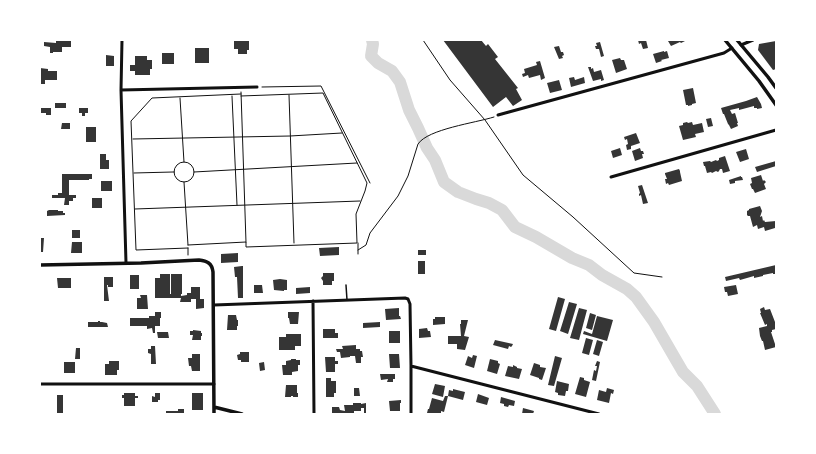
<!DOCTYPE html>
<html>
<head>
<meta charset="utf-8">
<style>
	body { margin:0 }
	#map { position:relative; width:816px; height:454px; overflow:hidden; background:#fff; font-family:"PT Serif",serif }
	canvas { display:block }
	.frame { position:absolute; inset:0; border:41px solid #fff; pointer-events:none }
</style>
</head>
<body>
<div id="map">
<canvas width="816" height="454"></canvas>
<div class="frame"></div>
</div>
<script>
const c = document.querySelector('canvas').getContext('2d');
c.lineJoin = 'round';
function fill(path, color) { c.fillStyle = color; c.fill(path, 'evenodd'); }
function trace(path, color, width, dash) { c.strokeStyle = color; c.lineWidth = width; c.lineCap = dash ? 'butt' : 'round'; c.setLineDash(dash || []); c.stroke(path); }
fill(new Path2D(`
	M691,374L698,382L719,414H711L694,386L686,376Z`), '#d9d9d9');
trace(new Path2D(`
	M372,40L373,44L371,56L378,63L392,71L400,82L409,110L418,128L427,148L435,160L444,182L458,192L476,199L489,203L502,210L515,227L536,237L572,258L589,265L602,275L627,289L636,297L654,322L676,360L683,372L697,386L715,414`), '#d9d9d9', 12);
fill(new Path2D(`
	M56,40H71V47H62V52H53V53H50V47L44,46V42L56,43Z
	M443,40H481L486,46L488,44L498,57L495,59L518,88L516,89L522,100L513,106L506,97L493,107Z
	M638,40H646L648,48L643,49L641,43L639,44Z
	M669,40H687L681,43L680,42L671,46L668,41Z
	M234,41H249V50H247V54H238V49H234Z
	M776,41V69L773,70L758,50L759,44Z
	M600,42L604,56L601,57L599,49H596L595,46H597L596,43Z
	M559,46L561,52H563L564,55L562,56L563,58L559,59L554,47Z
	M195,48H209V63H195Z
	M664,51V52L667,51L669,58L661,60L662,61L656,63L653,54Z
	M162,53H174V64H162Z
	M106,55L114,56V66H106Z
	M135,56H147V60H152V69H150V75H135V71H130V65H135Z
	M620,58L621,60H624L627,69L616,73L612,60Z
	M540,61L545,78L541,80L540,75L529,78L528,75L523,77L522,74L525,73L524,69L537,65L536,62Z
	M588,67H591V69L593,68L594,72L601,70L604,80L601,81V79L593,81Z
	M40,68L48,69V71H57V80H45V84H40Z
	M574,77L575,80L584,77L585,83L571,87L569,78Z
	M559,80L562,90L550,93L547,83Z
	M693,88L696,103L692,104V105L688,106V105H686L683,90Z
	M757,97L761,104L762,108L757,109V108H754V106L739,110V108L730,110L732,114L735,113L738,123H737L738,126L731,129L729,125L728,124L724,114H723L721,108L746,101Z
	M55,103H66V108H55Z
	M40,108H51V115H46V113H40Z
	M79,108H88V113H85V116H82V113H79Z
	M711,118L713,126L708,127L706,119Z
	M687,122L688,123L692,122L693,125L702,123L704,132L695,134L696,137L683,140L679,126L683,125V123Z
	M62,123H70V129H61Z
	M86,127H96V142H86Z
	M636,133L640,143L631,146V149L627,150L626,145L628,144L627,139L625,140L624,137Z
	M620,148L622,155L613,158L611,151Z
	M640,148L641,151H643L644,154H642L643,158L635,161L632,151Z
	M746,149L749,159L740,162L736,152Z
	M100,154H106V160H109V169H100Z
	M725,156L730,171L723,173L722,169H720L719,171L718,172L716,171L712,173L711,172L707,173L705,166H704L703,162L710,161L711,162L716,160L717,161L719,160V158Z
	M776,161V166L757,172L755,167Z
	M679,169L680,171V172L682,181L669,185L668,183L666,184L665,179H667L665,174V173Z
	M62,174H92V179H89V180H69V195H76V198H73V201H69V205H64L65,198H52V195H58V193H62Z
	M761,175L763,181L764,180L766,182L764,184L766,189L755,193L753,189H752L750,184L752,183L751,178Z
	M741,176V177H742L743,180L735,181V183L730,184L729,180Z
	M101,181H112V191H101Z
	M642,185L648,203L643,204L641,195L639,196V194L640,193L638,186Z
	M92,198H102V208H92Z
	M760,206L762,211L760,217L762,216L763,221L764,220L765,222L776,221V231L775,228L765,231L764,227L758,229L757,225L753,227L750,216H748L747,215V211L749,210V209Z
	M49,210H58V211H63V213H65V215L47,216V211Z
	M72,230H80V238H72Z
	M40,238H44L43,252H40Z
	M72,242H82V253H71Z
	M339,247V255L320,256L319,248Z
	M418,250H426V255H418Z
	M238,253V262L221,263V254Z
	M418,261H425V274H418Z
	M776,265V274H773V273L763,275V276L754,278V276L740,280L739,278L726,281L725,277Z
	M242,266H243V298H238L237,277H235L234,267Z
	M323,273H334V281H332V285H323V281L321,278L323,276Z
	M160,274H170V294H171V274H182V294H181V296L187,295V293H191V287H200V299H204V308L196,309V299H191V302H180L181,298H155V278H160Z
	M130,275H139V289H130Z
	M104,277H113V287H108V285H107L109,301H104Z
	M57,278H71V288H58Z
	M280,279L287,280V290H284V291L274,290L273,280Z
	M254,285H262L263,293H254Z
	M736,285L738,294L728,296L727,292H725L724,287Z
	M310,287V293L296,294V288Z
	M140,295H147L148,309H137V298H141Z
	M558,297L565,299L556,331L549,329Z
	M569,302L577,304L568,334L560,331Z
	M764,307L765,310L770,309L775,322H776V329L772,330V332H771L776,347L765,350L763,341H762L760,336L759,328L767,326V324L765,325L760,313H761L760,309Z
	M399,308V316H400L401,319L386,320L385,309Z
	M579,308L587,310L579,340L570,338Z
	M155,312H161V318H160V326H155V333H153L152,328L147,329V326H130V318H149V316H155Z
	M288,312H299L298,324H290L289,318H288Z
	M590,313L596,315L592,330L586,328Z
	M228,315H236L237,320H238V326H237V330H227Z
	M597,316L613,320L607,341L583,334L584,331L592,334Z
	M435,317H445V324L433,325V319H435Z
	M461,320H468L464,336L469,337L465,350L457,349V344H448V336H461L460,324H461Z
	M98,321H100V322H102L107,323L108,327H88V322H98Z
	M380,322V327L363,328V323Z
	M427,328L428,331H430L431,337L419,338V329Z
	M323,329H335V333H338V338H323Z
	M193,330L201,331V333H202V336H201V340H192L193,335H190V331H193Z
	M389,331H400V343H389Z
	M157,332H168L169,338H158Z
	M286,334H301V346H295V350H279V337H286Z
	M586,338L593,340L589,355L582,353Z
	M495,340L513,344L512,346L511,347L509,346L508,349L493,345Z
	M597,340L603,342L599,356L593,354Z
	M356,345V349H360V351H362L363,357H361V363H356L355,356H350V357L341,358L340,352H337L336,349H343L342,346Z
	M151,346H155L156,364H151V354L148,353V349H151Z
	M76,348H80V359H75Z
	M240,352H249V362H241V360H238L237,355L240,354Z
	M192,354H200V371H192L191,366H189L188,358H192Z
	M389,354H399L400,368H390Z
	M473,355L477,356L474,368L465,365L468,356L472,358Z
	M555,356L562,358L554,386L548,385Z
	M325,357H335V361H338V364H335V372H326Z
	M291,359H296V360H300V365H298V371L292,372V375H283L282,365H286V361L291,360Z
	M490,359L498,361V363L500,364L497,374L487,371Z
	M109,361H119V370H117V375H105V364H109Z
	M597,361L600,362L596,381L592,380L594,370L596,371L597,366H595Z
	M64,362H75V373H64Z
	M264,362L265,370L260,371L259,363Z
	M534,363L540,365V367L546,368L542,380L539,379V378L530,375Z
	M513,365L517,367V368L522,369L519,379L505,376L508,366L513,367Z
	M380,374H395V379H393V382H387L388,379L381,380Z
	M580,377L584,378V380L590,382L586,397L575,394Z
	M326,378H331V381H336V393H334V397H326Z
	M557,381L569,384L568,391H566L565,396L558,395V393L555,392Z
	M435,384L445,386L443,397L432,394Z
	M286,385H297V393H298V397H293V396H291V397H285Z
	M354,388H359L360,396H354Z
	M607,388L614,390L613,394L611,393L609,403L597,400L599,390L606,392Z
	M453,389L465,392L463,400L448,396L449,390L453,391Z
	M124,393H135V396H138V398H135V406H124V398H122V395H124Z
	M155,393H160V400H158V402H152V396L155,397Z
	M192,393H203V410H192Z
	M478,394L489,398L487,405L476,402Z
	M57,395H63V414H57Z
	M445,396H448L444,412L441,411V414L427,413L428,409H429L432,398L443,401Z
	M501,397L515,401L514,406L509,405L508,407L504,406V404L500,403Z
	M401,400V403H400V411H390L389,401Z
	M353,403H361V404L366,403V414H364V408H361V411H354V414H332V407H339L340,410L345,411L344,405H353Z
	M523,408L534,411L533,414H522Z
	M178,409H184V414H166V411H178Z`), '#353535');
trace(new Path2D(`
	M423,40L450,80L485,120L523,175L573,217L634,273L662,277
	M262,87L321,86L370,183
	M241,92L246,242
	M289,95L294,243
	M232,96L237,205
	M180,98L184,162
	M133,139L290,136L342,133
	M174 172a10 10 0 1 1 20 0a10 10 0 1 1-20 0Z
	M194,172L357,163
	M134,173L173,172
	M184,182L188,245
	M135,209L360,201
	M358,243V254
	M188,245L246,242V247L357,243L356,214L365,191L367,183L323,93L241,96
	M188,248L136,250L131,121L152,98L241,94
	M188,248V255
	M358,250L366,245L370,233L398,196L408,176L418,144C428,129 475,123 494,117`), '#111', 1);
trace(new Path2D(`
	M346,285L347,300`), '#111', 1.5);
trace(new Path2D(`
	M122,40L121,90L126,263
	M741,45L753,40
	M121,90L257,87
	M498,115L724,53L732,48
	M611,177L776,130
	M313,301L314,414
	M214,305L405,298L408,299L410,304L411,366V414
	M411,366L599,414
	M40,384H214`), '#111', 3);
trace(new Path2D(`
	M725,40L759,81L776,105
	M737,40L768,77L776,88
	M40,265L141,263L199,260C207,261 212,263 213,272L214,414
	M214,407L242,414`), '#111', 3.5);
</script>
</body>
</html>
